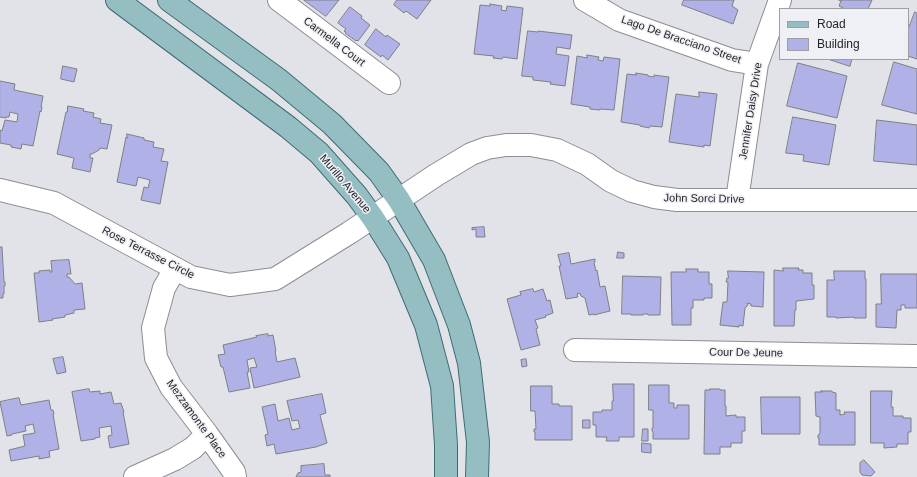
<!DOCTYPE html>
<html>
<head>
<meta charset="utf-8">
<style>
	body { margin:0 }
	#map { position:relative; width:917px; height:477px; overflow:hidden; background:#e2e3e9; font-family:Helvetica,sans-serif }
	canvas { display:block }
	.legend { position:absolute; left:779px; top:8px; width:130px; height:52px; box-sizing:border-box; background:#eff0f6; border:1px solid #9e9ea3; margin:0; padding:5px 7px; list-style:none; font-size:12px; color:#242427 }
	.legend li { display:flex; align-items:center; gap:8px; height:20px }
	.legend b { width:20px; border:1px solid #9e9ea3 }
</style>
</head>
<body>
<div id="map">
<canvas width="917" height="477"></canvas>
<ul class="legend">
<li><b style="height:5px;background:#94bec2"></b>Road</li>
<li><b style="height:11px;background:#b0b2e7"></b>Building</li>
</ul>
</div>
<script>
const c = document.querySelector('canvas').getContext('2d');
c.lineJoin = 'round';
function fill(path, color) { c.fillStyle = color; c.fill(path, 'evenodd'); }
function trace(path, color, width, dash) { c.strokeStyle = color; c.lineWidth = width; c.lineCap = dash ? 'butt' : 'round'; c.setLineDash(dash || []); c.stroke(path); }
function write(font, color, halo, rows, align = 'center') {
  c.font = font + ' Helvetica,sans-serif'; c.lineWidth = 3; c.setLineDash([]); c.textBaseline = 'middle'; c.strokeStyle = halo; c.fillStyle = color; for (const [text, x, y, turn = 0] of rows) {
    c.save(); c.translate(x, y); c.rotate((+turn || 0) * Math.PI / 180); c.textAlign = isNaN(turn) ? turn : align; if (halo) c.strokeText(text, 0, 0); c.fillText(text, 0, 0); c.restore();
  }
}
const building = new Path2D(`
	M304,0H339L326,16Z
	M397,0H431L417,19L406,11L404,13L394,5Z
	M684,0H734L732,6L738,10L733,24L682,5Z
	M839,0H872L868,9H845L839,6L841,1Z
	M490,4L502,6L501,10L506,11L507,6L523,8L517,59L503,57L502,59L493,58L494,56L474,54L480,5L490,6Z
	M350,7L362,16L361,18L370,25L358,41L357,40L356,41L345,33L346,32L344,31L346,29L338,23Z
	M915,12L917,13V59L908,56V30Z
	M376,29L386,37L387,35L400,44L388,60L382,55L381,57L365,45Z
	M528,31L538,32V31L572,35L570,49L557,47L556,54L569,56L565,86L550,84L551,82L533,80V77L522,76Z
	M587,55L599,57L598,60L603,61L604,57L620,59L614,110L600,109V110L590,109V107L571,104L577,56L587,58Z
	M828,59H852L850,66Z
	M894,62L917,69V114L882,105Z
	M798,63L847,76L837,118L787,106Z
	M63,66L77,69L74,82L61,79Z
	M636,73L648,75V76L654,77V75L669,77L662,127L650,126L649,128L640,126V125L621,122L627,74L636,75Z
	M0,81L15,84L14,90L43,96L41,107H42L41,112L40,111L33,146L22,144L21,149L11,147V145L0,143V130L2,131L5,120L17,122L18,114L10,112L9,117H6V118L0,117Z
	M699,92L717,94L710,146L704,145V147L669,142L676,94L699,97Z
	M68,106L84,109L83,111L94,113L93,117L101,119L100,123L112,125L107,149L100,148L99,150L92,154H90V158H93L90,172L72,168L74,158L57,154L66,112H67Z
	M793,117L836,125L829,165L803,161L804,155L786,153Z
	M877,120L917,125V165L874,161Z
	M127,134L144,138V140L154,142L153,147L164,149L161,161L168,162L160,204L141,200L144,187L148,188L150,180L138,177L136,186L117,182L126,137L127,138Z
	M484,227L485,237H476V229L472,230V228Z
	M0,247H2L4,282H5V286H4V294H3V298H0Z
	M618,252L624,253V258H617Z
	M569,253L571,264L595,259V262L594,263L596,271L597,270L600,287L605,286L610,311L594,315V314L589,315L585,298L581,296L580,293L577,294L578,297L566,299L559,266H561L558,255Z
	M69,260L71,274H67V277H69L75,284L82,283L85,309L74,310V313L65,315V317L52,319L53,320L39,322L34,273H39V271L50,270V272H52L51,261Z
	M783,268H799L798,270H803V273H812V285H814V299L796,301V310H795L794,326H774V270L783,271Z
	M686,269H698V272H709V284H712V298H704V300H693V308H691V325H672L671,272H686Z
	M728,271L764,272L763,307L751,306V304L747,303L748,305L745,308L743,326L739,325V327L720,325L723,302H727L728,282H726L727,278H728Z
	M834,271H865V279H866V318H854V317L836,318V317H827V280H834Z
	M881,274H917V308H905V305H901V310H897L896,328L876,327V304H881Z
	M623,276L661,277L660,315H648V314H643V315H631V314H622Z
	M533,289L534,292L543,289L547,301L550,300L553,313L545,316L546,317L535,320L538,328L536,329L540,345L521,350L507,299L521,295L520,292Z
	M268,334V336L273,335L276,351H275L277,362L295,358L300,377L254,388L250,368L257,367L254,358L247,360L249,372H247L250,388L229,392L223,367H221L218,355L225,354L223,345L257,337L256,336Z
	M63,357L66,372L57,374L53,359Z
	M526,359L527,366L522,367L521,360Z
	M613,384H634V437H619V441H606L607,437H596V425H593V412H602V410H612V401H613Z
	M649,385H669V403H674V408H677V405H689V439H653V432L652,431V428H653V410H649Z
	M531,386H552V404H559V406H572V440H535V432H534V429H536L535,411H531Z
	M89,389L90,392L100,391V394L111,392L114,404L121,403L124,412H123L129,444L110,448L108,436L112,435L111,426L99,428L100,437L95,438V439L81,441L72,392Z
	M710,389H720V390H725V406H726V416L736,415V417H745V431H742V443H731V447H720V454H704L705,390H710Z
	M821,391H832V392L836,393V410H840V415L845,414L844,412H855V445H819V438H818V435L820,434V417L816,416L815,392H822Z
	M871,391H892L891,407H893V416H903V418H911V432H908V444H897V447L884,448V443H871Z
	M322,394L326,413L320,415L327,443L316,447L276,454L274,444L267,446L265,435L268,434L262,407L275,404L278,421L289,418L292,430L300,428L298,420L292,421L287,401Z
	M761,397H800V434H762Z
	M19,398L21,405L49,400L51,410H53L54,414H53L59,449L49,451L50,457L39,459V456L11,461L9,450L25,446L23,435L35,433L33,424L25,426L26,431L12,434V435L7,436L0,402Z
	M583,420H590V428H583Z
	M643,429H648V441H642Z
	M642,443L651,444V453L642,452Z
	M864,460L875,472L871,476L862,475L860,472V463Z
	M324,464L325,475H330V477H296L298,473L301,472V466Z`);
fill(building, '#b0b2e7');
trace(building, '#7e7f84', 1);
const minor = new Path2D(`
	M279,0L389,83
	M585,0L619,20L732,60L757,64
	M0,190L54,203L191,277L230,285L275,279L349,233L436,175L471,154L487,148L506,145H531L557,150L587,164L611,181L632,191L654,197L677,200H917
	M737,200L757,64L780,0
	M175,269L164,288L153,328L156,358L171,387L207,434L234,472L235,477
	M575,350L914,356H917
	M135,477L175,459L193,448L207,434`);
const major = new Path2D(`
	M117,0L288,127L319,153L357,196L373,218L398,258L426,325L442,386L446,445V477
	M169,0L279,80L332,124L379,172L399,200L434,260L459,325L469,363L478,442L477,477`);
trace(minor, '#8d8d93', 24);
trace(major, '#3f6c72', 24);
trace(minor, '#fff', 22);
trace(major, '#94bec2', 22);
write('11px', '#242427', '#eff0f6', [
	["Lago De Bracciano Street",681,40,19],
	["Carmella Court",334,42,37],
	["Jennifer Daisy Drive",751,111,-81],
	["Murillo Avenue",345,184,50],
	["John Sorci Drive",704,199,1],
	["Rose Terrasse Circle",148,253,27],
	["Cour De Jeune",746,353,1],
	["Mezzamonte Place",196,419,54]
]);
</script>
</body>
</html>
